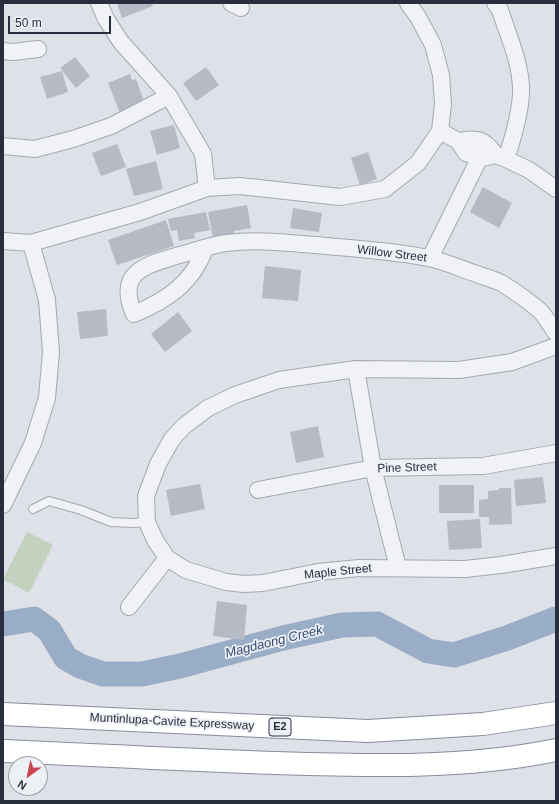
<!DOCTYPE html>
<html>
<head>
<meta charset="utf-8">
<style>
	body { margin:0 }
	#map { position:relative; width:559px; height:804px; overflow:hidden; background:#dee1e7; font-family:Arial,sans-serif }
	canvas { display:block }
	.frame { position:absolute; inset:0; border:4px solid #282e3e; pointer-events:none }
	.north { position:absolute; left:8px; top:756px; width:40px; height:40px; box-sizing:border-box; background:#edf0f5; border:1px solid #9ea2ac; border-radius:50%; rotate:213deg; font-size:11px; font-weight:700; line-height:16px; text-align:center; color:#282e3e }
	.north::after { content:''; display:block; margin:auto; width:14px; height:18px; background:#ca4552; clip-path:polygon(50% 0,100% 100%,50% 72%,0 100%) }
	.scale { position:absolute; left:8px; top:16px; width:103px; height:18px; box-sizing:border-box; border:2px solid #282e3e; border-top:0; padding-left:5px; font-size:12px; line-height:14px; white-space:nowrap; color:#282e3e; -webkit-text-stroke:3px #edf0f5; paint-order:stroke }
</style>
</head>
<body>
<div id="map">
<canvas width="559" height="804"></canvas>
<div class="frame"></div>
<div class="north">N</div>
<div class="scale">50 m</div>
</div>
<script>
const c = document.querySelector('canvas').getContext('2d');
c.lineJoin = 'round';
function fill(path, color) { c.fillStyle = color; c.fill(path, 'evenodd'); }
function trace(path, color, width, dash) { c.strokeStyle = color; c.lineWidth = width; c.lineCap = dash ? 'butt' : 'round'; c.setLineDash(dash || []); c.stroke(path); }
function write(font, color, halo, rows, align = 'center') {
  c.font = font + ' Arial,sans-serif'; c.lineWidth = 3.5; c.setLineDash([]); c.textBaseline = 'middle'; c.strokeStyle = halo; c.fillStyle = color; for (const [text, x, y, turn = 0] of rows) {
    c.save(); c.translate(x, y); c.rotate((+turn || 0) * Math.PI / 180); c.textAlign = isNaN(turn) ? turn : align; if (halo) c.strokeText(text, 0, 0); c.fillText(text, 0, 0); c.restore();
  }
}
fill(new Path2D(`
	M27,532L53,545L29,593L3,579Z`), '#c3d1bf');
trace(new Path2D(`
	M3,624L34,619L49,630L66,658L80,666L103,674H142L180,666L283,638L342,625L377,624L428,651L454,655L507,638L556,619`), '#9aadc7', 25);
fill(new Path2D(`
	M117,3H152L153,6L122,18Z
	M75,57L90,76L76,88L60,68Z
	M206,67L219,85L196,101L183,83Z
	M62,71L68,92L47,99L40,77Z
	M130,74L132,80L136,79L145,104L120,113L108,83Z
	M174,125L180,148L157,155L150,131Z
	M117,144L126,167L101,176L92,153Z
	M368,152L377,179L360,185L351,158Z
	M156,161L163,189L134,196L126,169Z
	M483,187L512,203L499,228L470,212Z
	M247,205L251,228L234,231V234L213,238L208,212Z
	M293,208L322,213L319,232L290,228Z
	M206,212L210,230L194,233L195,238L179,241L177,230L171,231L168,219Z
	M166,220L174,246L117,265L108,240Z
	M265,266L301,270L298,301L262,298Z
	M106,309L108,336L80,339L77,312Z
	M178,312L192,331L165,352L151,334Z
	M318,426L324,457L296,463L290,432Z
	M543,477L546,503L516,506L514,480Z
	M200,484L205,509L171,516L166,490Z
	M439,485H474V513H439Z
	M499,488H511L512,524L489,525V517H479V500L488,499V491L499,490Z
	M480,519L482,548L449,550L447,521Z
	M217,601L247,605L244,640L213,636Z`), '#b5bac4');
const service = new Path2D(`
	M33,509L49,501L81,510L111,522L133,523L147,522`);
const minor = new Path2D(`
	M99,3L106,19L121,42L169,96L203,154L207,188
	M231,3L241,8
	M495,3L500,10C508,35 520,61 521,87C522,109 513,138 506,159
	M3,51L13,52L38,49
	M440,131L458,141L466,153L483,158L496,155L506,159L529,170L556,189
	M458,141C478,137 484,139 496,155
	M3,146L35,149L73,139L111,126L169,96
	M3,241L31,243L140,212L207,188L240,186L340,197L385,189L418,163L440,131L443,104L441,75L433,45L418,17L408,3
	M205,248C193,283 167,300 134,314C117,275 141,266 173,257C191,252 208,246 226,243C259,239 293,243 326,246C360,249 395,251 428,258C444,261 459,268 474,273C484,277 494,279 503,284C514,291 527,300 538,309C545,315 550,325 556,333
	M430,258L480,157
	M556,346L512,362L459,370L356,369L279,380L235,395L208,408L184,426L172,439L158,464L146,496L147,522L155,540L167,558L186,570L226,582L244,584L263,583L318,572L359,568L465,569L501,565L556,556
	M356,369L373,468L398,568
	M258,490L373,468L483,466L556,453
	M3,505L33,443L47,398L51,352L47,300L31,243
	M129,607L167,558`);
const motorway = new Path2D(`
	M3,714L368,731L483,724L556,713
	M3,751C94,755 185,760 275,763C369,766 464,769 556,750`);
trace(service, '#a4a8b1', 10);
trace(minor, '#a4a8b1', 18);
trace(motorway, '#868e9d', 24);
trace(service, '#f1f2f6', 8);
trace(minor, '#f1f2f6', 16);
trace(motorway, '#fff', 22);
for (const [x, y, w] of [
	[280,727,22]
]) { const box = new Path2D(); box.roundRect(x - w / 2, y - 9, w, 18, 3); c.fillStyle = '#edf0f5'; c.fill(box); trace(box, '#282e3e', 1); }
write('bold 11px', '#282e3e', null, [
	["E2",280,727]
]);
write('12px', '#282e3e', '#edf0f5', [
	["Willow Street",392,254,7],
	["Pine Street",407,468,-2],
	["Maple Street",338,572,-6],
	["Muntinlupa-Cavite Expressway",172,722,3]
]);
write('italic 13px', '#334b70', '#edf0f5', [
	["Magdaong Creek",274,642,-14]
]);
</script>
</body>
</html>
